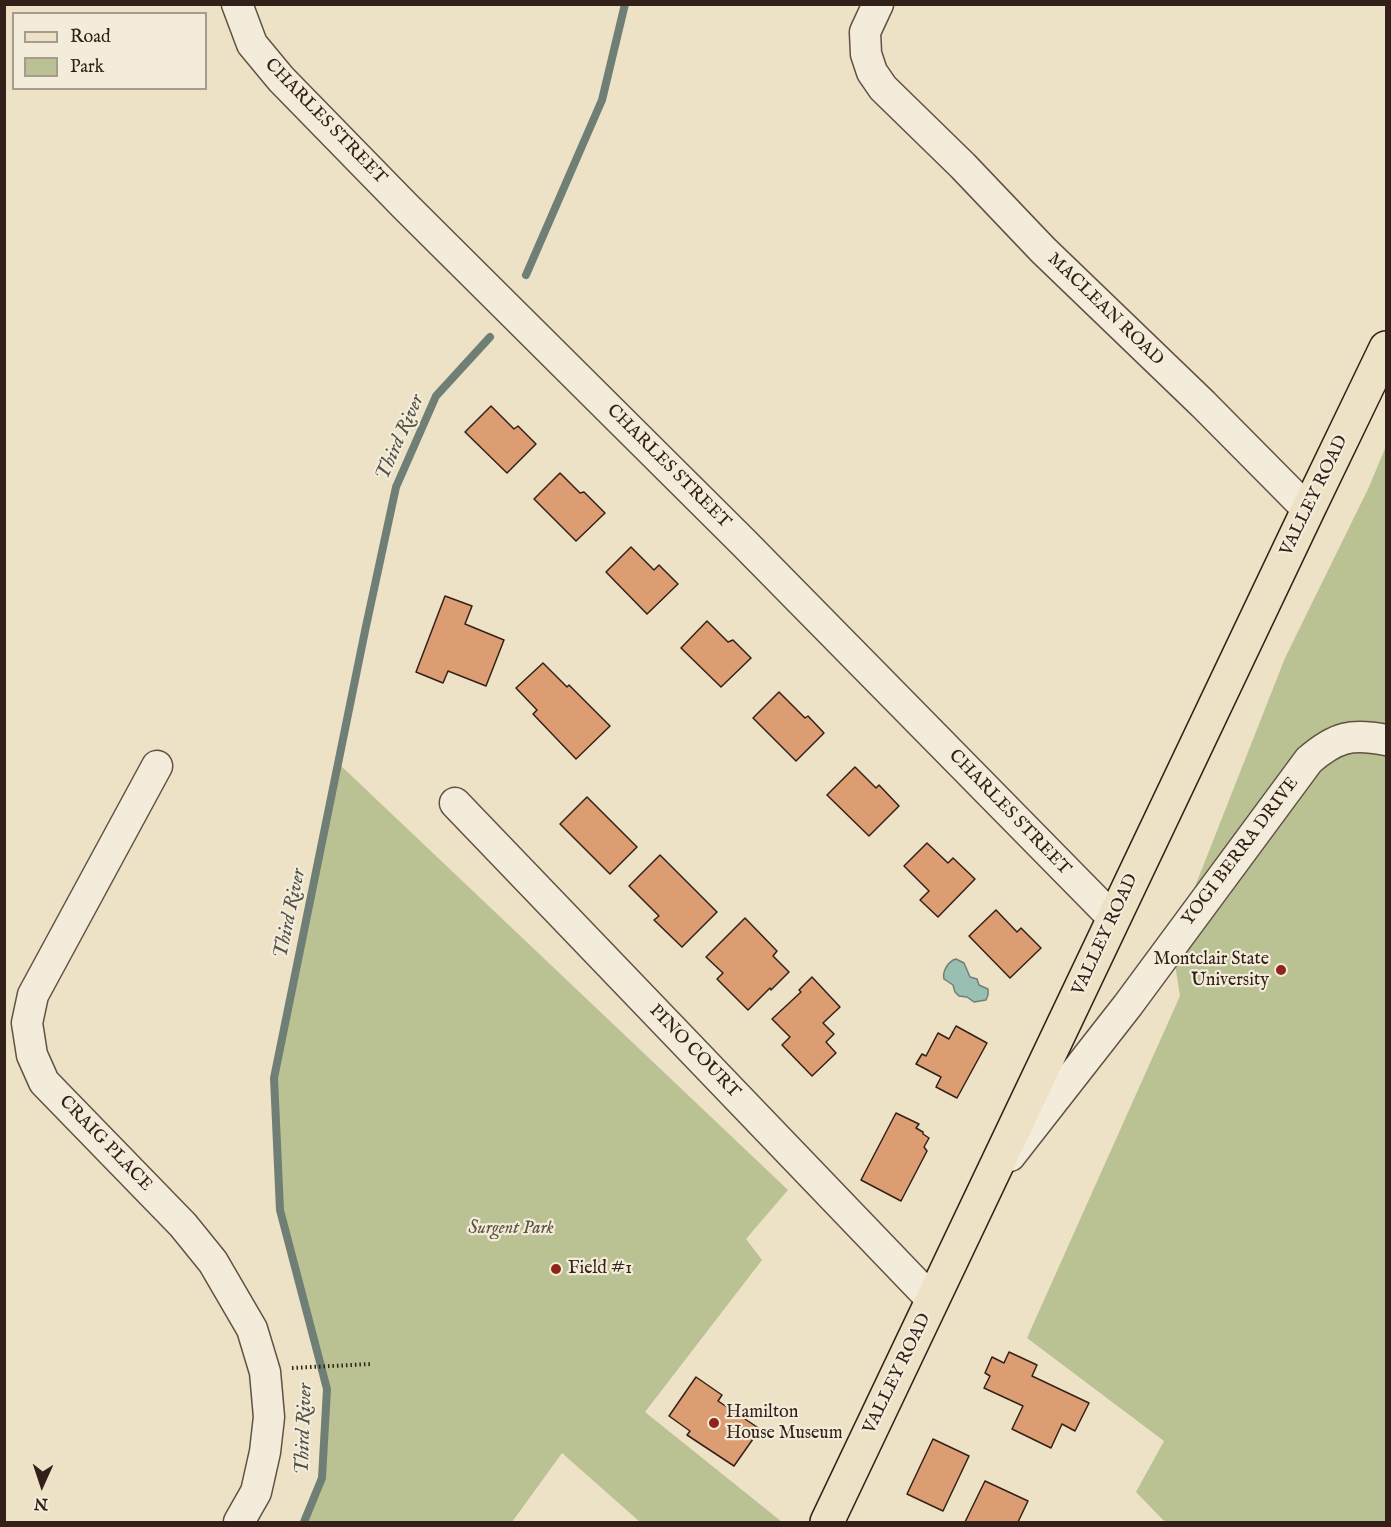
<!DOCTYPE html>
<html>
<head>
<meta charset="utf-8">
<style>
	body { margin:0 }
	#map { position:relative; width:1391px; height:1527px; overflow:hidden; background:#ede1c6; font-family:"IM FELL English",serif }
	canvas { display:block }
	.frame { position:absolute; inset:0; border:6px solid #332119; pointer-events:none }
	.legend { position:absolute; left:12px; top:12px; width:195px; height:78px; box-sizing:border-box; background:#f3ecda; border:2px solid #a69b8d; margin:0; padding:8px 10px; list-style:none; font-size:18px; color:#332119 }
	.legend li { display:flex; align-items:center; gap:12px; height:30px }
	.legend b { width:30px; border:2px solid #a69b8d }
	.north { position:absolute; left:12px; top:1455px; width:60px; height:60px; -webkit-text-stroke:4px #f3ecda; paint-order:stroke; rotate:183deg; font-size:16px; font-weight:700; line-height:24px; text-align:center; color:#332119 }
	.north::after { content:''; display:block; margin:auto; width:21px; height:27px; background:#332119; clip-path:polygon(50% 0,100% 100%,50% 72%,0 100%) }
</style>
</head>
<body>
<div id="map">
<canvas width="1391" height="1527"></canvas>
<div class="frame"></div>
<ul class="legend">
<li><b style="height:8px;background:#ede1c6"></b>Road</li>
<li><b style="height:16px;background:#bac294"></b>Park</li>
</ul>
<div class="north">N</div>
</div>
<script>
const c = document.querySelector('canvas').getContext('2d');
c.lineJoin = 'round';
function fill(path, color) { c.fillStyle = color; c.fill(path, 'evenodd'); }
function trace(path, color, width, dash) { c.strokeStyle = color; c.lineWidth = width; c.lineCap = dash ? 'butt' : 'round'; c.setLineDash(dash || []); c.stroke(path); }
function write(font, color, halo, rows, align = 'center') {
  c.font = font + ' "IM FELL English",serif'; c.lineWidth = 4.5; c.setLineDash([]); c.textBaseline = 'middle'; c.strokeStyle = halo; c.fillStyle = color; for (const [text, x, y, turn = 0] of rows) {
    c.save(); c.translate(x, y); c.rotate((+turn || 0) * Math.PI / 180); c.textAlign = isNaN(turn) ? turn : align; if (halo) c.strokeText(text, 0, 0); c.fillText(text, 0, 0); c.restore();
  }
}
fill(new Path2D(`
	M1386,446V1522H1165L1136,1492L1164,1441L1027,1338L1180,996L1172,945L1285,658L1369,487Z
	M338,763L788,1190L746,1239L762,1260L645,1412L782,1522H640L562,1453L512,1522H304L322,1478L327,1389L280,1210L274,1078Z`), '#bac294');
const water = new Path2D(`
	M956,959L964,963L970,977L977,979L979,985L988,989V995L986,1000L974,1002L967,997L959,996L955,992L953,985L944,979C942,972 948,961 956,959Z`);
fill(water, '#99beb2');
trace(water, '#707f75', 1.5);
trace(new Path2D(`
	M526,275L602,100L625,4
	M304,1522L322,1478L327,1389L280,1210L274,1078L365,631L396,487L436,396L490,337`), '#707f75', 8);
const building = new Path2D(`
	M491,406L514,429L518,426L536,444L507,473L465,432Z
	M560,473L580,493L584,492L605,513L576,541L534,499Z
	M631,547L654,570L659,565L678,584L647,614L606,572Z
	M445,596L472,606L465,624L504,640L486,686L448,671L443,683L416,672Z
	M707,621L728,642L733,640L751,658L721,687L681,648Z
	M543,663L567,687L569,685L610,726L576,759L533,714L537,710L516,688Z
	M779,692L805,718L808,716L824,733L796,761L753,718Z
	M855,767L876,788L879,785L899,806L869,836L827,795Z
	M587,797L637,847L610,874L560,824Z
	M927,843L948,863L953,858L975,879L938,917L920,900L929,891L904,866Z
	M660,855L717,912L682,947L654,920L659,916L629,886Z
	M996,910L1017,932L1021,928L1041,948L1010,978L969,936Z
	M745,918L777,951L773,956L789,972L771,990L770,988L748,1010L717,979L723,973L706,957Z
	M812,977L840,1007L823,1023L834,1034L826,1042L836,1053L812,1076L782,1045L790,1037L772,1019L801,992L799,990Z
	M956,1026L987,1043L957,1098L936,1087L941,1077L916,1064L922,1054L926,1056L938,1033L949,1039Z
	M896,1113L919,1124L916,1128L923,1132V1134L929,1138L924,1147L927,1151L901,1201L861,1180Z
	M1009,1352L1037,1365L1032,1376L1089,1403L1075,1431L1062,1424L1051,1448L1012,1429L1023,1406L984,1388L990,1376L985,1373L992,1357L1004,1363Z
	M696,1377L722,1395L718,1401L760,1429L734,1466L687,1435L690,1431L669,1416Z
	M933,1439L969,1456L943,1511L907,1494Z
	M985,1481L1028,1501L1018,1522H965Z`);
fill(building, '#dd9d73');
trace(building, '#332119', 1.5);
const minor = new Path2D(`
	M237,4L252,44L281,79L406,207L744,543L1114,919
	M878,4L865,32L866,54L872,72L883,88L963,166L1043,250L1203,404L1308,510
	M157,766L33,995L27,1023L32,1055L44,1082L183,1225L213,1262L252,1329L265,1372L269,1417L265,1452L256,1492L239,1522
	M455,803L933,1301
	M1010,1156L1128,1005L1309,760C1336,737 1351,733 1386,740`);
const major = new Path2D(`
	M827,1522L1308,510L1386,348`);
trace(minor, '#625144', 33);
trace(major, '#332119', 36);
trace(new Path2D(`
	M292,1368L371,1364`), '#332119', 4, [1.5, 3]);
trace(minor, '#f3ecda', 30);
trace(major, '#ede1c6', 33);
for (const [x, y, r, color] of [
	[1281,970,6,"#8f2418"],
	[556,1269,6,"#8f2418"],
	[714,1423,6,"#8f2418"]
]) { const dot = new Path2D(); dot.arc(x, y, r, 0, 2 * Math.PI); c.fillStyle = color; c.fill(dot); trace(dot, '#f3ecda', 2); }
write('18px', '#332119', '#f3ecda', [
	["CHARLES STREET",325,122,46],
	["MACLEAN ROAD",1105,310,44],
	["CHARLES STREET",668,467,45],
	["VALLEY ROAD",1315,496,-64],
	["CHARLES STREET",1009,813,46],
	["YOGI BERRA DRIVE",1241,852,-53],
	["VALLEY ROAD",1106,935,-65],
	["PINO COURT",694,1052,46],
	["CRAIG PLACE",105,1144,46],
	["VALLEY ROAD",898,1374,-64]
]);
write('18px', '#332119', '#f3ecda', [
	["Montclair State",1269,960,"right"],
	["University",1269,981,"right"],
	["Field #1",568,1269],
	["Hamilton",726,1413],
	["House Museum",726,1434]
], 'left');
write('italic 18px', '#5c513e', '#f3ecda', [
	["Surgent Park",511,1229]
]);
write('italic 20px', '#525047', '#f3ecda', [
	["Third River",401,438,-66],
	["Third River",291,914,-78],
	["Third River",305,1429,-88]
]);
</script>
</body>
</html>
